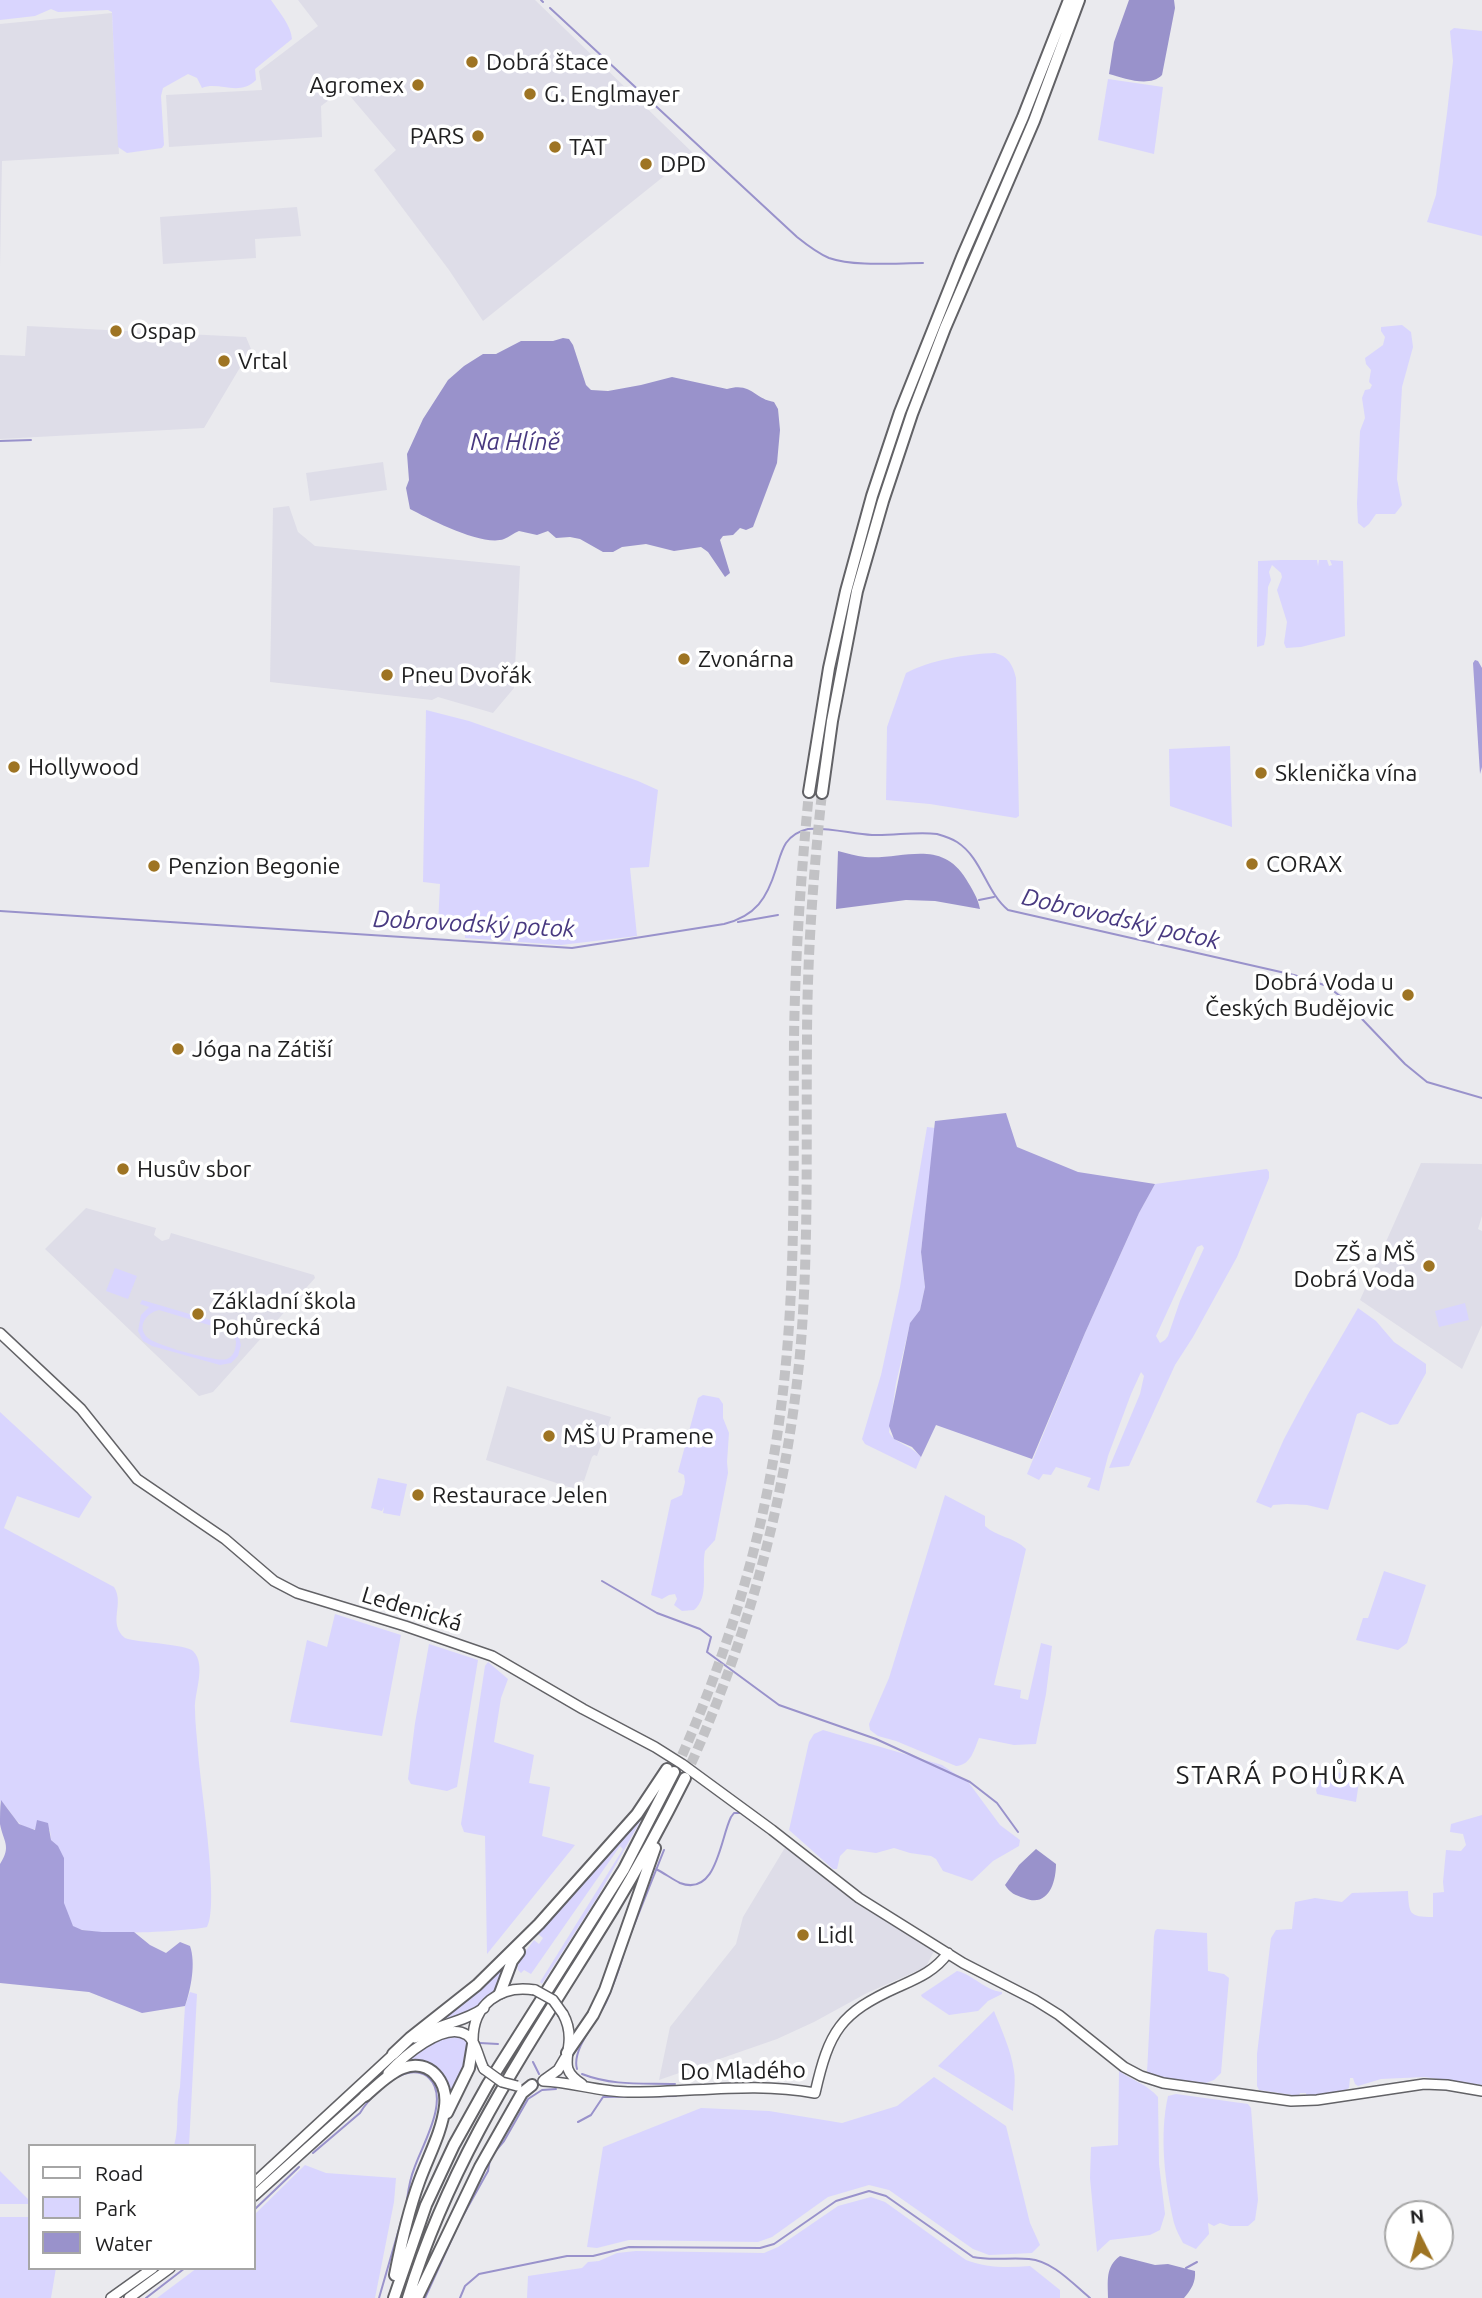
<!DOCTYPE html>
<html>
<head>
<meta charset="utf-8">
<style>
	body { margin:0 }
	#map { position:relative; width:1482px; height:2298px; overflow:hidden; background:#eaeaee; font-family:Ubuntu,sans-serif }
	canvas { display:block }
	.legend { position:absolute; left:28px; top:2144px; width:228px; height:126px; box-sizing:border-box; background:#fff; border:2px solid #a6a6a6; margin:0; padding:9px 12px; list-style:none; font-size:21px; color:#202021 }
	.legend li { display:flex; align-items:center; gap:14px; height:35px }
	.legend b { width:35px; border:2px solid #a6a6a6 }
	.north { position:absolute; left:1384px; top:2200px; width:70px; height:70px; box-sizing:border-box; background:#fff; border:2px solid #a6a6a6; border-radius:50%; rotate:354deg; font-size:19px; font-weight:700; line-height:28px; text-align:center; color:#202021 }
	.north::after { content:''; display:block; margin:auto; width:24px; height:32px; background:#9e7423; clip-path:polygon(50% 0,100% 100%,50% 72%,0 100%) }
</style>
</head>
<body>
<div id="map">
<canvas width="1482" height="2298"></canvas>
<ul class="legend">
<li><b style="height:9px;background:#fff"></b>Road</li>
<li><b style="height:19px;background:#d9d5fe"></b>Park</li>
<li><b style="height:19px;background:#9992cb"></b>Water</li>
</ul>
<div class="north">N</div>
</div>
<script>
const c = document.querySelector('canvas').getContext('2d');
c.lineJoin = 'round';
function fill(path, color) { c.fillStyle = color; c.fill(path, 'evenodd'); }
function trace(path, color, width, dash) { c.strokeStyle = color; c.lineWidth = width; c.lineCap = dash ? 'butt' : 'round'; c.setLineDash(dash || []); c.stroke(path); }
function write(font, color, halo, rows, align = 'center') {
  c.font = font + ' Ubuntu,sans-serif'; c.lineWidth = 7; c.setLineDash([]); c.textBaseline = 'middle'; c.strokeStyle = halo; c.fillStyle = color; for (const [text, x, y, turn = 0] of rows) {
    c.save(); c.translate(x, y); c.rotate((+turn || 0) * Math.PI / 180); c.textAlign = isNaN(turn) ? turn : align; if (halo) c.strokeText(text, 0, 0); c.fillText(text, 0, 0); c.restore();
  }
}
fill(new Path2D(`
	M298,0H535L693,153L483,321L449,270L374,170L396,150L344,89L321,106L322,137L169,147L166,95L262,90L259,71L318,26Z
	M112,13L119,154L2,161L0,267V24Z
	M297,207L301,236L255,239L256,258L163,264L160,217Z
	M27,326L246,337L251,349L204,428L0,439V355L25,356Z
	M383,462L387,490L310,501L306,473Z
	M289,506L298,532L315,546L520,566L514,688L493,713L438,697L432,700L270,682L273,508Z
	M1421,1163L1482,1164V1216L1478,1229L1482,1231V1325L1462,1369L1360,1300Z
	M86,1208L156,1228L154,1235L162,1241L169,1239L171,1233L314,1275L315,1278L213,1392L199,1396L45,1249Z
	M507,1386L611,1417L597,1456L594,1455L592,1457L584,1481L581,1480L578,1490L486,1460Z
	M786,1846L868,1909L936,1947L926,1967L867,1993L814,2022L777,2039L659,2080L670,2027L736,1944L743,1917Z`), '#dedde8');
fill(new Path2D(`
	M0,0H271C279,12 291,25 292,39L255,69L256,80C239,97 219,81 202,88L197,78L188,74L163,88L161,96L164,145L162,148L127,153L118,147L112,12L108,10L58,12L51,9L35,16L0,20Z
	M1454,28L1482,31V236L1427,222L1436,195L1447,113L1453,61L1450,31Z
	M1108,79L1163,87L1154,154L1098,140Z
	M1402,325L1411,332L1413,347L1402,387L1397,479L1402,505L1395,514H1376L1369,524L1364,528L1358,523L1357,504L1360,431L1365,418L1362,398L1365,390L1370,389L1372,385L1369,382L1371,370L1366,364L1365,358L1383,345L1385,337L1381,331V327Z
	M1281,560H1317L1318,566L1319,560H1327L1329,566L1332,565L1330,560L1343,561L1345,636L1301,647L1286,648L1284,643L1287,622L1277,590L1282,577L1281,573L1272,565L1269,572L1271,580L1268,587L1266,635L1264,645L1257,647L1258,561Z
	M995,653C1008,656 1013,665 1016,678L1019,816L1016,818L930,804L886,800L887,727L906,673C930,660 968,654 995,653Z
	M426,710L469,721L638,781L658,790L649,867L630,868L637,936L561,945L465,938V927L438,925L440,884L423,882Z
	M1230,746L1232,827L1170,806L1169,749Z
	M927,1127L935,1128L921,1252L925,1287L920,1310L910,1324L896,1383L889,1432C895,1444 911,1445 921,1457L916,1469L865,1444L862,1439L881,1375L900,1287Z
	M1267,1169L1269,1172V1178L1237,1257L1193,1337L1175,1365L1129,1466L1109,1468L1140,1394L1144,1376L1141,1372L1131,1394L1108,1456L1099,1491L1087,1487L1091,1478L1056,1467L1051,1475L1043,1474L1039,1480L1027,1474L1085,1333L1139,1213L1155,1184ZM1202,1245L1204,1248L1180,1301L1168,1336L1165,1340L1160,1343L1156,1336L1197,1247Z
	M115,1268L137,1276L128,1299L106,1291Z
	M142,1300L244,1330L243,1334H238L241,1345L238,1356L231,1363L220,1365L152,1346L143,1341L138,1331L141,1315L149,1307L140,1304ZM159,1310L229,1331L236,1341C236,1349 234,1356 227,1359C218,1363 155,1345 148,1338C136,1327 146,1313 159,1310Z
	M1465,1303L1469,1320L1439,1327L1435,1311Z
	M1358,1308L1376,1321L1394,1342L1426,1364V1373L1398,1424L1390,1425L1362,1412L1357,1414L1328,1510L1307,1505L1287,1504L1273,1505L1271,1508L1256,1502L1284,1439L1308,1394Z
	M703,1395L719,1398L723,1404V1418L729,1433L727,1462L728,1473L715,1540L705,1551C701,1570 710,1597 694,1610L682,1611L674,1605L677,1599L675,1594L669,1595L662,1599L651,1595L671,1500L682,1495L685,1482L684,1475L678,1472L698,1398Z
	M0,1412L92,1497L79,1518L17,1496L4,1528L114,1587C125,1604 107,1623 125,1638C139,1643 186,1644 193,1651C207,1665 194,1693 195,1709C195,1723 197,1737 198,1752C200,1782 220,1907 207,1927C188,1931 85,1938 73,1926C68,1922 65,1911 64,1906C60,1881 72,1859 51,1840L50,1830C40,1830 25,1830 18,1822C11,1815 8,1806 0,1801Z
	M378,1478L407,1484L400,1516L383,1513L384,1507L382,1511L371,1508Z
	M945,1495L985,1516V1526C997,1537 1014,1537 1026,1549L994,1685L1021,1690L1020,1698L1028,1700L1041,1643L1052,1646L1046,1694L1036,1744L1014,1745L979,1738C974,1750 971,1765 956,1766L896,1741L878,1736L870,1730L869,1724L889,1678Z
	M1384,1571L1426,1585L1407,1643L1398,1650L1356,1640L1363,1618H1368Z
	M335,1614L401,1635L382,1736L290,1722L307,1640L327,1647Z
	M429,1644L478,1660L457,1787L447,1791L411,1784L408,1779L415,1723Z
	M488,1662L508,1679L501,1698L494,1742L534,1755L529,1783L550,1787L542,1836L575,1845L487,1954L485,1836L464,1832L461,1824L485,1666Z
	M823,1730L942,1765L969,1783L1000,1825L1020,1840L1019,1846L993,1861L972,1881L943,1871L936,1859L931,1856L910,1853L894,1848L876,1853L847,1849L840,1856L837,1869H833L789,1830L809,1742L814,1734Z
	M1324,1771L1360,1775L1356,1802L1317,1794L1316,1790Z
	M644,1810L646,1811L597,1898L542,1984L540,1982L623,1849L620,1846L531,1974L524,1970L521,1973L518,1970L517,1962L534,1940L539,1944L543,1938L538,1934Z
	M1482,1815V2085L1424,2077L1381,2079L1358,2086L1355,2084L1353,2078H1350L1349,2088L1339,2093L1307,2097L1306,2093H1300L1299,2096L1259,2090L1257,2086V2054L1271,1938L1276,1930L1292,1929L1295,1902L1315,1898L1342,1902L1352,1893L1408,1891C1409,1914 1409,1917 1433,1917V1893L1444,1892L1443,1882L1446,1850L1461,1851L1466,1845L1463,1834L1450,1832L1451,1824Z
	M1157,1929L1207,1933L1208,1971L1224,1974L1229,1978L1221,2073L1214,2080L1206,2083L1163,2078L1147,2073L1154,1936L1155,1931Z
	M505,1965L496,1990L476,2008L470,2012L438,2024L437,2022L486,1983Z
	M957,1971C974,1975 984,1990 1002,1992V1994L988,2001L978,2011L949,2015L922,1997L921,1995Z
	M190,1992L197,1994L189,2146H174C180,2124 175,2107 180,2087L185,2006Z
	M994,2011C1002,2031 1011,2050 1014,2071C1016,2081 1013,2100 1013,2111L938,2066Z
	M458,2035L467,2042L468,2058L451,2096C445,2066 432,2061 404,2063L424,2045L427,2047L432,2045L431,2042Z
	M1119,2071C1132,2080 1148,2085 1158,2097L1159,2164L1165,2214L1160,2230L1150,2235L1110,2240L1097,2252L1090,2178L1091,2147L1118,2145Z
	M934,2077L1006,2126L1030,2223L1040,2245L1032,2253L989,2255L973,2249L889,2190L869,2185L828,2197L772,2237L758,2242L629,2240L597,2248L587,2247L603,2147L701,2108L769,2111L842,2123L897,2106Z
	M1176,2094L1248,2104L1251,2108L1258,2200L1255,2220L1248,2226H1230L1220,2223L1214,2226L1208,2223L1209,2234L1196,2249L1183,2243C1180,2237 1176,2230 1174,2223C1165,2183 1159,2136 1168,2096Z
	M305,2165L326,2173L396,2178L394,2202L375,2298H157L197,2268H254V2215Z
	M0,2171L30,2201V2204H0Z
	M871,2197L885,2202L966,2260C986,2268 1008,2268 1030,2266L1060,2290V2298H527L528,2276L582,2268L588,2262L599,2261L617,2253L636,2251L764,2253L778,2247L838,2206Z
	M0,2217H30V2268H56L51,2298H0Z`), '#d9d5fe');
fill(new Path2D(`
	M1475,660L1478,661L1482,668V767L1480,774L1473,663Z
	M1006,1113L1017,1147L1078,1172L1155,1184L1139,1213L1085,1333L1032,1459L936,1425L921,1457L912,1447L894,1439L889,1426L910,1323L920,1310L925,1287L921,1252L935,1121Z
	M1,1800L19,1824L35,1830L37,1820L48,1823L51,1840L58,1846L64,1858V1903L73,1926L82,1930L102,1932H134L150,1945L166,1953L180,1942L190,1946C196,1963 191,1989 185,2006L142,2013L89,1992L0,1983V1864C12,1846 3,1841 0,1824C0,1817 0,1807 1,1800Z`), '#a59ed9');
fill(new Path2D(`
	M1129,0H1174L1175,8L1162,75C1149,88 1124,78 1109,74L1114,42Z
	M563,338L569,339L573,345L586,385L591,390L608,391L641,385L672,377L727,389C752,382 754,399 774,402L778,409L780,430L777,463L753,527L746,530L740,528L733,535L723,536L720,540L730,573L725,577L708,552L701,547L674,551L646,544L622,547L613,552H603L580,539L570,537L556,538L548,531L537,535L519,531C514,533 509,537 504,539C483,547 429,519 410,509L406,488L409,480L407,454L423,419L448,380L464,366L483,354H496L521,341H553Z
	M838,851C847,853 856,856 865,857C903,860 941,838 966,879C972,889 978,898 980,909L935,901L906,900L836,909Z
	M1036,1849L1056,1864C1056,1883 1048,1908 1024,1898C1015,1895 1010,1893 1005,1885L1019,1865Z
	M1120,2256L1155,2265L1168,2264L1195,2271C1196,2282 1191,2290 1184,2298H1108C1108,2281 1105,2267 1120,2256Z`), '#9992cb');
trace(new Path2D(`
	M541,0L543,2
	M550,8L797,237C807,245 817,253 829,258C855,267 896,263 923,263
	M0,441L31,440
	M979,900L994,897
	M0,911L572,948L724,924C756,916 767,898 776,869C779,860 781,851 786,843C791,836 799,831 808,829C827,827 853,834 872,835C894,836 916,831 937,834C944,836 951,838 957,842C982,858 986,892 1008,910L1294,975L1327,986L1340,996L1405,1064L1427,1082L1482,1098
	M738,922L778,915
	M602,1581L657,1613L700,1629L711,1637L707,1652L779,1705L876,1739L970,1782L997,1803L1018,1832
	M656,1869C664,1873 672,1879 680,1883C717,1897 720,1839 731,1817L734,1813H741L756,1824
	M627,1943L664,1850
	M480,2043L498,2044
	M533,2062L539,2074
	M577,2069C571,2049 599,2019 607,2000C614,1983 621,1966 625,1948
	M582,2074C613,2086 642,2083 675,2084
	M578,2122L591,2115L603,2097L676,2096
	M313,2153L360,2113C369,2098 388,2080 404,2074C413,2071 423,2072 429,2078C451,2099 421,2147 414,2169C409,2181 408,2194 406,2206
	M493,2154L504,2141L528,2099L542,2090L556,2089
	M254,2210L299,2167
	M1186,2268L1197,2262
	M146,2298L185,2268
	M379,2298L401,2222
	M425,2298L460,2221L488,2171L490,2159
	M460,2298L465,2286L479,2274L567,2256H593L629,2247L760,2248L774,2244L836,2201L869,2191L886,2196L973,2257C992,2261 1010,2257 1029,2259C1053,2261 1073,2284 1090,2298`), '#9992cb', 2);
trace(new Path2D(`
	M676,1769C727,1656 764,1538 780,1415C797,1291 793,1165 794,1040C795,957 801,875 809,792
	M685,1777C747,1643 786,1501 800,1354C809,1251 806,1146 807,1042C807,959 813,876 822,793`), '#c2c2c5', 10, [10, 5]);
const secondary = new Path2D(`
	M0,1333L81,1409L137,1479L225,1539L274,1581L297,1593L405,1626L492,1656L583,1709L655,1747L682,1764L772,1830L859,1898L963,1963L1035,2000L1059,2015L1124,2067L1141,2076L1163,2083L1291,2101L1317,2100L1424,2084L1447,2085L1482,2091
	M563,2014C568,2023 570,2032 569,2043C567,2063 562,2071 582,2084
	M415,2038C437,2024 463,2023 484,2008
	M473,2042C472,2005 500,1984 535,1990
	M388,2073C402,2058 444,2020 467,2035C476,2041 479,2060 484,2069
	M544,2080L558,2070L565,2058
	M543,2081C572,2082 599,2092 628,2092C691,2093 753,2081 815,2093C829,2031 840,2013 898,1987C918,1978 935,1971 948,1953
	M254,2183L398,2050
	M254,2196L368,2093
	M111,2298L153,2268
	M129,2298L170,2268`);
const motorway = new Path2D(`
	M809,792L829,668L846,591L872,496L900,412L962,257L1023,117L1069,0
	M822,793L832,721L857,591L883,501L912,414L945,328L1034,121L1079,0
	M500,1993L512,1961L519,1952
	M567,2053L593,2015L605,1990L655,1848
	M393,2054L410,2038L477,1985L539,1924L637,1814L667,1769
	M365,2096C377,2086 389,2073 403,2068C430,2058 448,2082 445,2106C442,2132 428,2157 419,2182C408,2212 401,2244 395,2275
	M447,2113L469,2068L473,2044
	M394,2298L426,2205L454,2145L488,2084L624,1869L674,1772
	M408,2298C453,2151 534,2038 613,1909C639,1866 663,1822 685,1778
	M417,2298L480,2167L522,2093L532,2085`);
trace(secondary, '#626266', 12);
trace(motorway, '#626266', 14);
trace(secondary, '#fff', 9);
trace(motorway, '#fff', 10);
const secondaryBridge = new Path2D(`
	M535,1990L553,2000L563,2014
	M484,2069L502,2082L517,2086`);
trace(secondaryBridge, '#626266', 12, []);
trace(secondaryBridge, '#fff', 9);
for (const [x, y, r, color] of [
	[472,62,7,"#9e7423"],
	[418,85,7,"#9e7423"],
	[530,94,7,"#9e7423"],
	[478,136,7,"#9e7423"],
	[555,147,7,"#9e7423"],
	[646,164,7,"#9e7423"],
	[116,331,7,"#9e7423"],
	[224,361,7,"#9e7423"],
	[684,659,7,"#9e7423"],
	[387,675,7,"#9e7423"],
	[14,767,7,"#9e7423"],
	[1261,773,7,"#9e7423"],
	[1252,864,7,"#9e7423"],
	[154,866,7,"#9e7423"],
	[1408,995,7,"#9e7423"],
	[178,1049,7,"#9e7423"],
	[123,1169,7,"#9e7423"],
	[1429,1266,7,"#9e7423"],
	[198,1314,7,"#9e7423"],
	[549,1436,7,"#9e7423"],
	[418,1495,7,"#9e7423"],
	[803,1935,7,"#9e7423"]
]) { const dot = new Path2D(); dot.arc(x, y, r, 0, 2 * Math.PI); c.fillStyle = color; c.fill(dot); trace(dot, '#fff', 2.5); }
write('23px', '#202021', '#fff', [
	["Dobrá štace",486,62],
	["Agromex",404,85,"right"],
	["G. Englmayer",544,94],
	["PARS",464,136,"right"],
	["TAT",569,147],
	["DPD",660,164],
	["Ospap",130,331],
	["Vrtal",238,361],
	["Zvonárna",698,659],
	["Pneu Dvořák",401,675],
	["Hollywood",28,767],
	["Sklenička vína",1275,773],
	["CORAX",1266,864],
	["Penzion Begonie",168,866],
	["Dobrá Voda u",1394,982,"right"],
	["Českých Budějovic",1394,1008,"right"],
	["Jóga na Zátiší",192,1049],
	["Husův sbor",137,1169],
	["ZŠ a MŠ",1415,1253,"right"],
	["Dobrá Voda",1415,1279,"right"],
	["Základní škola",212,1301],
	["Pohůrecká",212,1327],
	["MŠ U Pramene",563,1436],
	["Restaurace Jelen",432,1495],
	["Lidl",817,1935]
], 'left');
write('23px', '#202021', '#fff', [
	["Ledenická",412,1609,17],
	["Do Mladého",743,2071,-1]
]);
write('italic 24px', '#483980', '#fff', [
	["Na Hlíně",515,442],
	["Dobrovodský potok",1121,919,13],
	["Dobrovodský potok",474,924,3]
]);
c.letterSpacing = '2px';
write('26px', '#202021', '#fff', [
	["STARÁ POHŮRKA",1291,1775]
]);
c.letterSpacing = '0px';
</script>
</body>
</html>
